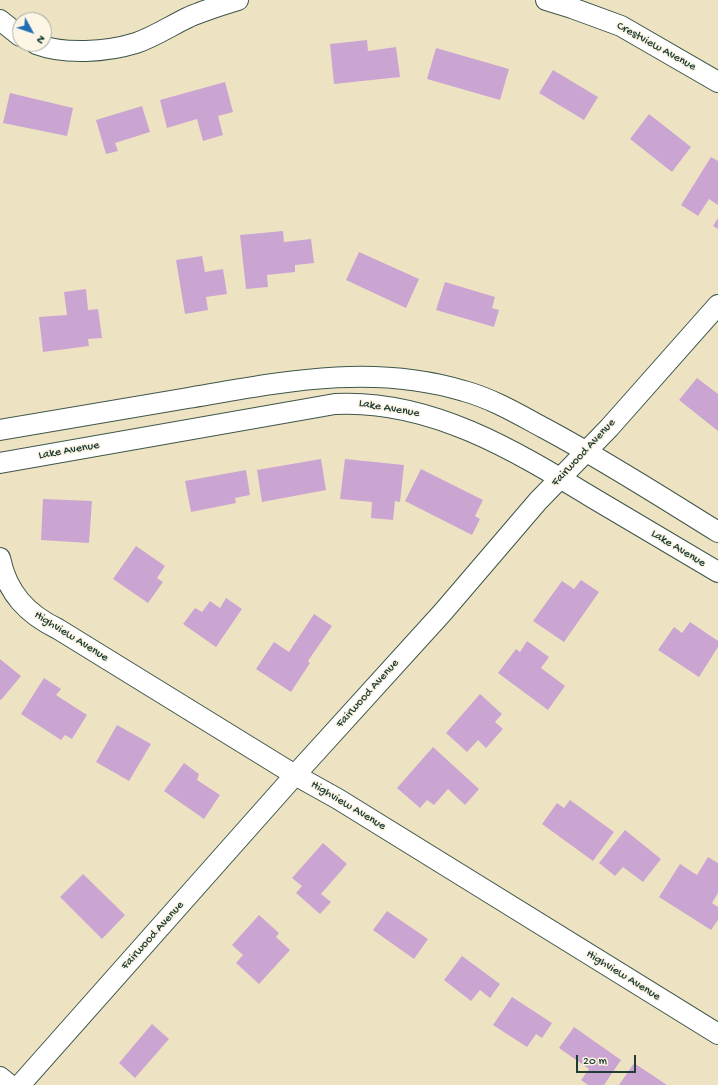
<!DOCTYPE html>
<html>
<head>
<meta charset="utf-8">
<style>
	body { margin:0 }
	#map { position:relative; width:718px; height:1085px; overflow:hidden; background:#ede3c3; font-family:"Gochi Hand",sans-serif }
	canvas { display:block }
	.north { position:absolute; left:12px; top:12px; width:40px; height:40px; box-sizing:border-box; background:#fcf5e5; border:1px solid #a4ab9e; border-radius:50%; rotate:130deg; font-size:11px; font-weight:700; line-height:16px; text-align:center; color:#1f3d34 }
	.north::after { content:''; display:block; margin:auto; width:14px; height:18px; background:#1f6fb2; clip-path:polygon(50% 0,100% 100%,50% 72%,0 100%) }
	.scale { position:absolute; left:576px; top:1055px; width:60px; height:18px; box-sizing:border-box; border:2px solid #1f3d34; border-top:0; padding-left:5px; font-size:12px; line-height:14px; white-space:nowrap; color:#1f3d34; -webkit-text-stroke:3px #fcf5e5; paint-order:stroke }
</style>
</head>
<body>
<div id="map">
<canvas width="718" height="1085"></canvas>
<div class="north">N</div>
<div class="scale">20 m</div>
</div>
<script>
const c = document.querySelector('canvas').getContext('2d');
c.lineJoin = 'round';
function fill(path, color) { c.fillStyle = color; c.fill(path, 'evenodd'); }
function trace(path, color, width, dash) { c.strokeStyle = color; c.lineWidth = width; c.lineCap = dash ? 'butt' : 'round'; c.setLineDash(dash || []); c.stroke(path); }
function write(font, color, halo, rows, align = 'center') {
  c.font = font + ' "Gochi Hand",sans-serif'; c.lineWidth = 3; c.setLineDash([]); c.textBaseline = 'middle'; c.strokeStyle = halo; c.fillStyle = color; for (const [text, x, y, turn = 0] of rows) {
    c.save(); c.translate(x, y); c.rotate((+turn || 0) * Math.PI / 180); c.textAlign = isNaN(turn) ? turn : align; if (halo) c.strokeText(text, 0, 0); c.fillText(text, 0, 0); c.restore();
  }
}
fill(new Path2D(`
	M367,40L368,51L396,47L400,77L334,84L330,44Z
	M436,48L509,69L500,100L427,79Z
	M553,70L598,97L584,120L539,93Z
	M225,82L233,112L218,116L223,135L203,141L197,119L167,128L160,100Z
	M10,93L73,108L67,136L3,123Z
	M142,106L150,132L115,143L118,151L106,154L96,120Z
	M649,114L691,147L672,172L630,139Z
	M711,157L718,161V205L709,199L698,216L681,205Z
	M718,218V229L713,226Z
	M283,231L284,242L311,239L314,263L295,265V272L267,275L268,287L246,289L240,235Z
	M359,252L419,279L406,308L346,280Z
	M202,256L205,272L223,269L227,294L206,297L208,310L185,314L176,260Z
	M445,282L495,297L492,308L499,310L494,327L436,310Z
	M86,289L88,310L98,309L102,338L88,339L89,346L43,352L39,317L67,315L64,292Z
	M697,378L718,394V431L679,400Z
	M321,459L326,490L262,502L257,470Z
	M345,459L404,465L400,502L395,501L393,520L371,518L372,502L340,499Z
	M421,469L483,500L475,516L480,519L472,535L405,501Z
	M246,470L250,495L235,498L236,503L191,512L185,481Z
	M43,499L92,501L89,543L41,540Z
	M136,546L165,566L157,578L163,582L148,603L113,579Z
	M581,580L599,592L564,642L533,621L562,581L574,589Z
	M226,598L242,609L216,647L183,624L195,608L202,612L210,601L220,608Z
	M314,614L332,626L308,661L310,663L291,692L256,669L274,642L289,652Z
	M690,622L718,641V647L699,677L658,650L674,627L682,633Z
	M527,641L549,657L541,668L565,686L548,710L498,673L516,649L520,652Z
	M0,659L21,676L1,700L0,699Z
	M44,678L61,689L56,695L87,715L72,739L65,735L61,740L21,714Z
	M480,694L502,714L495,722L503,729L486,748L478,740L467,752L446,733Z
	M117,725L151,744L129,781L96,762Z
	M433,747L479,789L465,805L448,789L434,805L427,800L420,808L397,788Z
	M184,763L199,774L197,780L220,795L204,819L164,791Z
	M570,800L614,832L593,861L542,824L557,803L564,808Z
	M625,830L661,859L643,882L623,867L615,876L599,863Z
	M323,843L347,864L321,894L331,902L320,914L296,893L302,886L292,878Z
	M708,857L718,863V893L712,903L718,907V920L711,930L659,897L680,864L697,875Z
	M83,874L125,915L102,939L60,897Z
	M387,911L428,939L414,959L373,930Z
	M259,915L279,933L276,937L290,950L259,984L236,963L243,955L232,945Z
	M462,956L500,984L490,998L480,990L471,1001L444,980Z
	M512,997L552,1023L542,1038L536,1034L527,1047L493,1025Z
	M152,1024L169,1039L135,1078L119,1063Z
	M574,1027L621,1060L604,1085H588L581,1080L589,1069L559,1048Z
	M634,1063L667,1085H619Z`), '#cba5d1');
const minor = new Path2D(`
	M546,0L572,8L621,26L718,82
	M0,20L20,36
	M36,44C65,55 107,52 136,43C154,37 172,25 189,17C205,10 222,5 238,0
	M0,430C63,419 126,408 188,398C282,382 371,363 464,391C493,399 518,414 544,428C604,460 660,496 718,532
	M0,463L335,404C430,399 514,450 593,498C635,523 676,547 718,572
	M0,558C7,593 27,614 58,629L295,775L338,799L718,1034
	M0,1077L10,1085
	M20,1085L295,775L443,612L538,501L609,428L718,305`);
trace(minor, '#3e5649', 22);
trace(minor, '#fff', 20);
write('12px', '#1f3d34', '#fcf5e5', [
	["Crestview Avenue",656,47,29],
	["Lake Avenue",389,409,10],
	["Lake Avenue",69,451,-10],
	["Fairwood Avenue",584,453,-47],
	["Lake Avenue",678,549,31],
	["Highview Avenue",71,637,32],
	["Fairwood Avenue",368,694,-48],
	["Highview Avenue",348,806,31],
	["Fairwood Avenue",153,936,-48],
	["Highview Avenue",623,976,32]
]);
</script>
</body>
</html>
